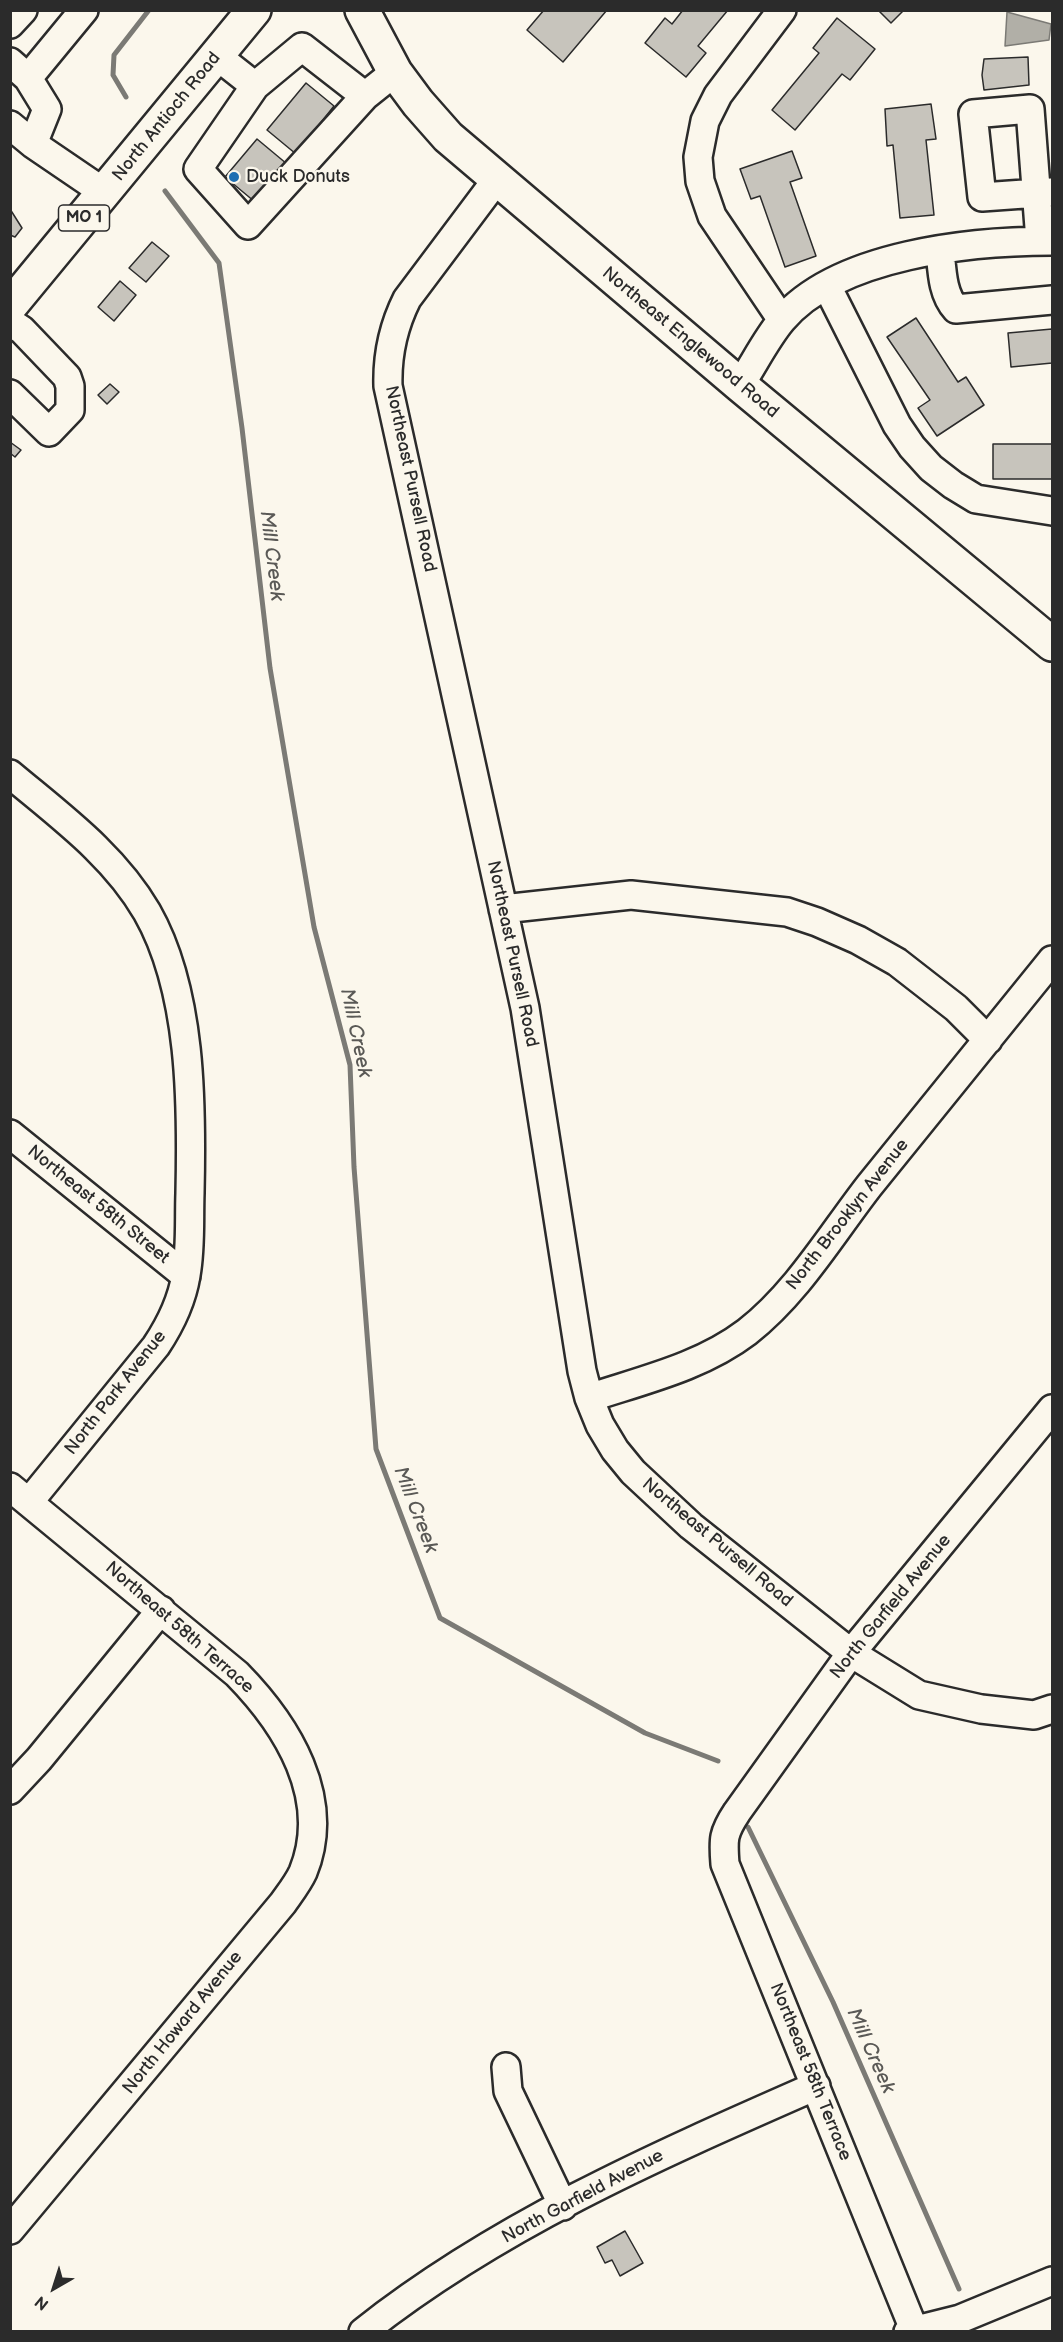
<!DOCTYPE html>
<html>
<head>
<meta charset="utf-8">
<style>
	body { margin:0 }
	#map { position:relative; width:1063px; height:2342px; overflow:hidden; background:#fbf7ec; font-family:"Balsamiq Sans",sans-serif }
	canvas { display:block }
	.frame { position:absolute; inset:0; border:12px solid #2b2b2b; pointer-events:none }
	.north { position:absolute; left:24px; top:2258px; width:60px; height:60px; -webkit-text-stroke:4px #fbf7ec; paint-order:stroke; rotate:219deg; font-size:16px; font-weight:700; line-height:24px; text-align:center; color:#2b2b2b }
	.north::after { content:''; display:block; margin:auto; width:21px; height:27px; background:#2b2b2b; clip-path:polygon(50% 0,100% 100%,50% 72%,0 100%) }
</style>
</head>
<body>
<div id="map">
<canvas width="1063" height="2342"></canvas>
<div class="frame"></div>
<div class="north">N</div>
</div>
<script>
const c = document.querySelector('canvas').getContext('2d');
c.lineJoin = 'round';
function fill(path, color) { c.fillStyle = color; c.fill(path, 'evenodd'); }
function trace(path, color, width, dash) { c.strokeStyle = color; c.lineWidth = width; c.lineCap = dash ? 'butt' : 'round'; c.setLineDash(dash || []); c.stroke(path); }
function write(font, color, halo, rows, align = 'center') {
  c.font = font + ' "Balsamiq Sans",sans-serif'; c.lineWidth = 4.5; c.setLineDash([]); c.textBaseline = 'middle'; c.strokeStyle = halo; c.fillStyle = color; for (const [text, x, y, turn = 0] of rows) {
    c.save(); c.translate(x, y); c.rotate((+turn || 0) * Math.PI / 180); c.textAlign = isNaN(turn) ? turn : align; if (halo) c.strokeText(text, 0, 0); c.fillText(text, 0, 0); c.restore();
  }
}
const water = new Path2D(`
	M1007,12L1051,24L1049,40L1005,46Z`);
fill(water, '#b1afa7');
trace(water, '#7b7a75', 1.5);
trace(new Path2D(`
	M126,97L113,75L114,55L149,10
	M165,191L219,263L242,428L270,668L314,927L350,1065L354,1167L376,1449L440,1618L645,1733L718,1761
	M748,1827L833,2002L959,2289`), '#7b7a75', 5);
const building = new Path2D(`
	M544,10H607L563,62L527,30Z
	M683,10H728L698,46L706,53L686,77L645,43L665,18L672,24Z
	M878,10H904L891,23Z
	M837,18L875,49L850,80L842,74L795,130L772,110L819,53L813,48Z
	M1028,57L1029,85L984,90L982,75L984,59Z
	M306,83L334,106L296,154L267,130Z
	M931,104L936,139L926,140L934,215L900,218L893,145L887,146L885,109Z
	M257,139L287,164L255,202L225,177Z
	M792,151L802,178L790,182L816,256L785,267L760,196L751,199L740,169Z
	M10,209L22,228L15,237L10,235Z
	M152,242L169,256L146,282L129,268Z
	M120,281L136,295L114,321L98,307Z
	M916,318L958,382L966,377L984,405L937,436L918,408L930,400L887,337Z
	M1052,329V363L1011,367L1008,333Z
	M110,384L119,392L107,404L98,395Z
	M10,442L21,450L15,457L10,453Z
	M993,444H1052V479H993Z
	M625,2231L643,2263L620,2276L612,2260L605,2263L597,2247Z`);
fill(building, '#c7c4bc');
trace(building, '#2b2b2b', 1.5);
const minor = new Path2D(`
	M782,10L718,95L705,121L698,157L700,181L712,216L782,320
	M10,24L23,10
	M217,56L255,86
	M10,62L28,78L47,109L33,144
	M28,78L84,10
	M365,96L302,47L255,86L198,169L248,225L365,96L395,72
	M10,125L33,144L105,193
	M497,179L407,299C393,327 387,354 388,386L525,1008L582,1371L589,1398L600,1425L615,1450L633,1472L691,1526L851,1653L919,1695L981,1709L1034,1715L1052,1709
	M1040,241L1030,109L973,114L982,197L1052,192
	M940,250C942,270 942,294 956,309L1052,300
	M827,286L897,425L912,447L931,468L953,485L976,499L1052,511
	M10,322L22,330L67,377L70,386V410L49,432L10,394
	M740,385C754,364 766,339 782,320C838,254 972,241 1052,241
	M10,774C60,816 114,855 147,912C192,991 192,1104 190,1193C189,1220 191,1248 186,1275C182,1300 170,1325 156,1346L29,1502
	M503,909L631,895L787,912L817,922L858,940L897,962L956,1008L988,1040
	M10,1134L186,1276
	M589,1398C643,1380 701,1367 747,1332C797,1293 831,1235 869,1186C930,1110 991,1035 1052,960
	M10,1487L237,1674C287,1725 333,1798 303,1872C298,1883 290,1893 283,1903L10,2230
	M10,1790L39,1759L161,1610
	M506,2067L508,2091L563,2206
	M363,2332C498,2225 659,2155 816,2086
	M908,2332L960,2319L1052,2281
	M915,2332L725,1864C723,1839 723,1833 737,1812L851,1653L1052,1409`);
const major = new Path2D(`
	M362,10L395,72L418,103L448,137L740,385L1052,644
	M10,306L254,10`);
trace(minor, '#2b2b2b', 32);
trace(major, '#2b2b2b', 38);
trace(minor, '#fbf7ec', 27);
trace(major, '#fbf7ec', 33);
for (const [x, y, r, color] of [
	[234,177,6,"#1f6fb2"]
]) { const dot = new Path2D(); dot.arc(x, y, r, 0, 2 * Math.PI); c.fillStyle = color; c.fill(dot); trace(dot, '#fbf7ec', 2); }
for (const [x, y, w] of [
	[84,218,51]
]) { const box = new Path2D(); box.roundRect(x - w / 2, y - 13, w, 26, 4.5); c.fillStyle = '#fbf7ec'; c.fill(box); trace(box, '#2b2b2b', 1.5); }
write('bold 16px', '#2b2b2b', null, [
	["MO 1",84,218]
]);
write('18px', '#2b2b2b', '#fbf7ec', [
	["North Antioch Road",167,117,-51],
	["Northeast Englewood Road",690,343,40],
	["Northeast Pursell Road",410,479,78],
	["Northeast Pursell Road",512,954,78],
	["Northeast 58th Street",98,1205,39],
	["North Brooklyn Avenue",848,1215,-52],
	["North Park Avenue",116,1393,-52],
	["Northeast Pursell Road",717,1543,40],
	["North Garfield Avenue",891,1607,-51],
	["Northeast 58th Terrace",179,1628,41],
	["North Howard Avenue",183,2023,-51],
	["Northeast 58th Terrace",810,2072,68],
	["North Garfield Avenue",583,2197,-28]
]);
write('18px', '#2b2b2b', '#fbf7ec', [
	["Duck Donuts",246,177]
], 'left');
write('italic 20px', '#5a5956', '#fbf7ec', [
	["Mill Creek",271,556,83],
	["Mill Creek",355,1033,78],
	["Mill Creek",415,1510,69],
	["Mill Creek",870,2051,66]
]);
</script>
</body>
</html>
